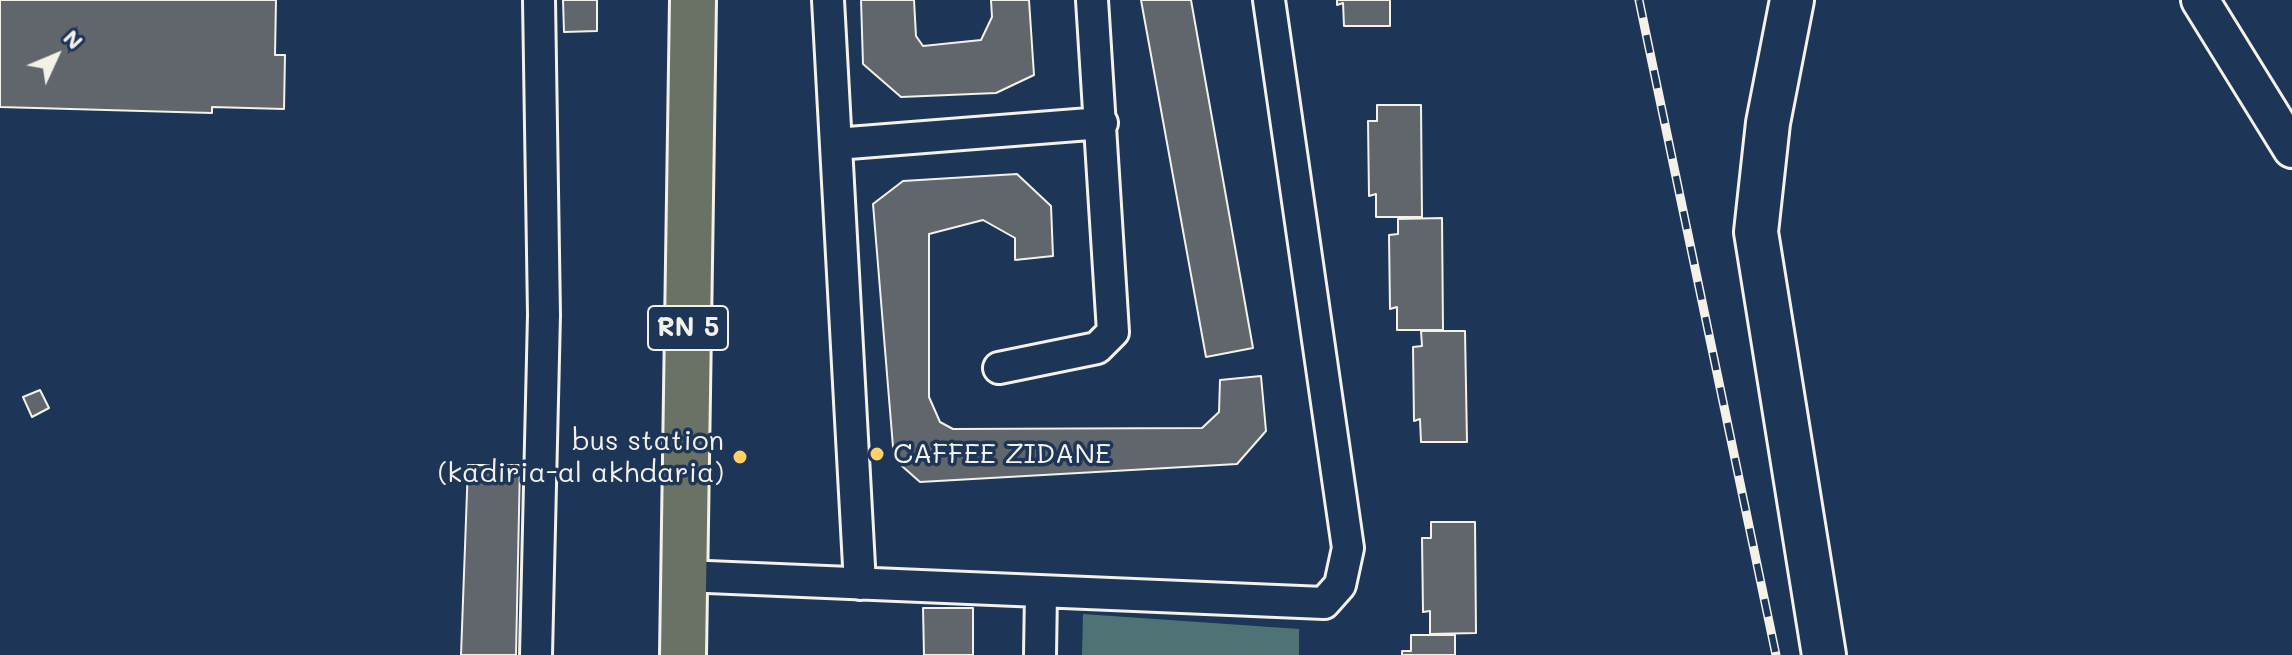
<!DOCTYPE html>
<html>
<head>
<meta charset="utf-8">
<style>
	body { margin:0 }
	#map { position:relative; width:2292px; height:655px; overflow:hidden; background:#1d3557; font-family:Mali,sans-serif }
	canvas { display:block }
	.north { position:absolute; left:16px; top:16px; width:80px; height:80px; -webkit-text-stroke:6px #1d3557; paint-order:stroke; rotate:46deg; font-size:22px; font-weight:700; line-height:32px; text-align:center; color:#f4f1e8 }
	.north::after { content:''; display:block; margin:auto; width:28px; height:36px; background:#f4f1e8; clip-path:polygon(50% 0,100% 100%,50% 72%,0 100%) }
</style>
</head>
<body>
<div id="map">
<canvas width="2292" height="655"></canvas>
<div class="north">N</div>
</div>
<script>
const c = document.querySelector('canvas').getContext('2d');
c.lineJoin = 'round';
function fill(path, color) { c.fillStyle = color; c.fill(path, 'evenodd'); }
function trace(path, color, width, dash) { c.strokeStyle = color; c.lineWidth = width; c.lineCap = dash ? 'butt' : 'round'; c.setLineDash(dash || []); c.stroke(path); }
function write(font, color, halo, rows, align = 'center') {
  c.font = font + ' Mali,sans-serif'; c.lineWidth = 7; c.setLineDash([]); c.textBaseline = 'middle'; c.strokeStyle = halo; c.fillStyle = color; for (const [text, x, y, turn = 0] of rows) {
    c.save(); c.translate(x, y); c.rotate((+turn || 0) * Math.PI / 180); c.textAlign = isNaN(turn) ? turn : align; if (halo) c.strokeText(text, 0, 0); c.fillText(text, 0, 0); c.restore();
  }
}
fill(new Path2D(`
	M1083,614L1299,629V655H1082Z`), '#4f7374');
const building = new Path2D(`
	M0,0H276L275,55H285L284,109L212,107V113L0,107Z
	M563,0H597V31L564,32Z
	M861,0H914L916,36L923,46L981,40L992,17L991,0H1029L1034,75L996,93L901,97L863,64Z
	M1141,0H1191L1253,348L1206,357Z
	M1337,0H1390V26H1344L1343,3L1337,5Z
	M1377,105H1421L1422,217H1376V194L1369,196L1368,121H1377Z
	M1017,174L1051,206L1053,256L1015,260V238L983,220L929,234V397L940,422L953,429L1202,428L1219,412L1220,380L1261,376L1266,431L1237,464L920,482L894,459L873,204L903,181Z
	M1442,218L1443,330H1397V307L1390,309L1389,235L1398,234V219Z
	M1421,331H1465L1467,442H1421L1420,419L1414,421L1413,347L1422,346Z
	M40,390L49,408L32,417L23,397Z
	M468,465H520L516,655H461Z
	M1431,522H1475L1476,633L1430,634V611L1423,612L1422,538H1431Z
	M923,608H973V655H924Z
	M1411,635H1455V655H1402V651H1411Z`);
fill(building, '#61666c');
trace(building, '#f4f1e8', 2);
const minor = new Path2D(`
	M828,0L860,584
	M836,144L1102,123
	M999,368L1097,348L1113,332L1092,0
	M684,576L1324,603L1340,585L1348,548L1269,0
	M536,655L544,315L539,0
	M1040,655L1041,592`);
const tertiary = new Path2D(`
	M2200,0L2292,149`);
const secondary = new Path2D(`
	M1792,0L1768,123L1756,232L1824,655`);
const primary = new Path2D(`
	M683,655L693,0`);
trace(minor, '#f4f1e8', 36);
trace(tertiary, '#f4f1e8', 42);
trace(secondary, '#f4f1e8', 48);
trace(primary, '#f4f1e8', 50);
trace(minor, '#1d3557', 30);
trace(tertiary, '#1d3557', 36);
trace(secondary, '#1d3557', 42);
trace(primary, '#6a7165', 44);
const rail = new Path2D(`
	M1639,0L1776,655`);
trace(rail, '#f4f1e8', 9);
trace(rail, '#1d3557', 6, [18]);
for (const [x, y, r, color] of [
	[877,454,8,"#ffd166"],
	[740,457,8,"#ffd166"]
]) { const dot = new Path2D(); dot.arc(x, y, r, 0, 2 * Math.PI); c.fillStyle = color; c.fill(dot); trace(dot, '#1d3557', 3); }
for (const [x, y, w] of [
	[688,328,80]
]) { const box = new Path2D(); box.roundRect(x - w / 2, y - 22, w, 44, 6); c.fillStyle = '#1d3557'; c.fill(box); trace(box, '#f4f1e8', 2); }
write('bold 26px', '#f4f1e8', null, [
	["RN 5",688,328]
]);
write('28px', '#f4f1e8', '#1d3557', [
	["bus station",724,441],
	["(kadiria-al akhdaria)",724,473],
	["CAFFEE ZIDANE",893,454,"left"]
], 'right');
</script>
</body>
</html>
